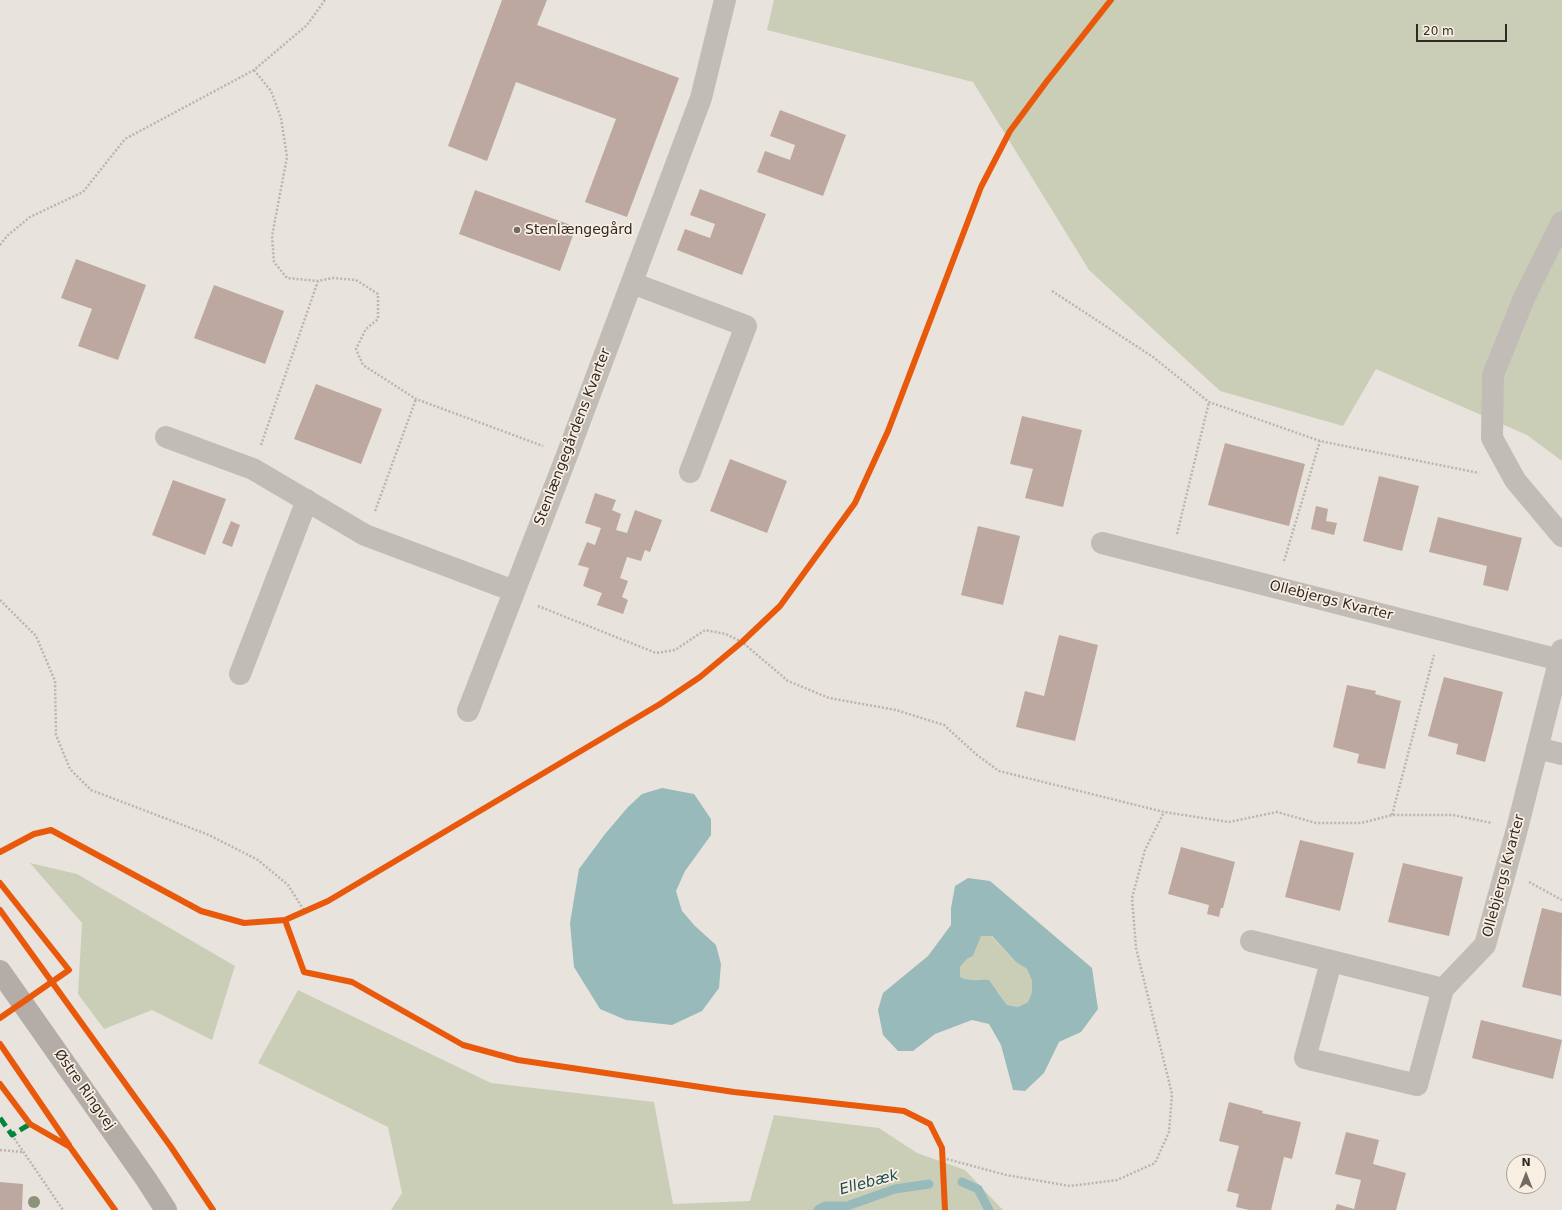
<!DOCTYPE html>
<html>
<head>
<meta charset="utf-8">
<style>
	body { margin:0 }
	#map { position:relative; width:1562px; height:1210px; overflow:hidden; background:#e9e3dd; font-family:"DejaVu Sans",sans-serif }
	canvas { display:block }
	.north { position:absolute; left:1506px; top:1154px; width:40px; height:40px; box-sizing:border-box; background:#f8eee2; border:1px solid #a99f96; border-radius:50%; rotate:0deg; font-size:11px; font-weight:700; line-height:16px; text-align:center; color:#322925 }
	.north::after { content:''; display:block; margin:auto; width:14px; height:18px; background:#726a65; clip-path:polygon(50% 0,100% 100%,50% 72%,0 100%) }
	.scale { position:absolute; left:1416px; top:24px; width:91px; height:18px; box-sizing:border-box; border:2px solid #322925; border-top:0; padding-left:5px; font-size:12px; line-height:14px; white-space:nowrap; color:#322925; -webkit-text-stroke:3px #f8eee2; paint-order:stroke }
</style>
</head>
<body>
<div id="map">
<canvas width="1562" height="1210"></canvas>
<div class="north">N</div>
<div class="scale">20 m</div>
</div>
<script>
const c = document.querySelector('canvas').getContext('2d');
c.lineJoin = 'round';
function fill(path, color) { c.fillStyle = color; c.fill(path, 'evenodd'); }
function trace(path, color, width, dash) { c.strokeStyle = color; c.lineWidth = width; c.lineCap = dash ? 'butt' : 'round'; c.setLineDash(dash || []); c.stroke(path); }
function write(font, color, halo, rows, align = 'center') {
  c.font = font + ' "DejaVu Sans",sans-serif'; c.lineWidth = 3.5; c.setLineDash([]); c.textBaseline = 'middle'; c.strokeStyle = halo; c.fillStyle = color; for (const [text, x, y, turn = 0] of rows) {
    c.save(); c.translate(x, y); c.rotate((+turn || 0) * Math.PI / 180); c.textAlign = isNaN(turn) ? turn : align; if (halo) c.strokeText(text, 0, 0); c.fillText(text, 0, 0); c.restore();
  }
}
fill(new Path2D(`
	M774,0H1562V461L1527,435L1376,369L1343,426L1220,391L1089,270L973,82L767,30Z
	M30,863L77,874L235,966L212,1040L152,1010L104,1029L78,994L82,923Z
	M981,935L991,936L1016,962L1027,969L1032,981V992L1028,1002L1018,1007L1007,1005L998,992L982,979L967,980L960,977V967L967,959L973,956Z
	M298,990L491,1083L654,1102L673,1204L750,1201L774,1115L879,1128L917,1153L965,1170L1003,1210H391L402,1193L388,1127L258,1063Z`), '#caceb7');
fill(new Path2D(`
	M662,788L694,794L711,819V835L685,871L676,891L682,911L695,926L716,945L721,964L719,988L702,1011L672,1025L626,1020L600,1009L574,967L570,923L579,869L605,834L628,807L642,794Z
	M968,878L990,881L1092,968L1098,1009L1081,1032L1059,1042L1044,1073L1025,1091L1013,1090L1001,1045L989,1024L972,1020L935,1034L913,1051H898L883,1035L878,1010L883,993L928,956L951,925V908L955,886ZM981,936H992L1016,962L1027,969L1032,981V992L1028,1002L1018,1007L1007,1005L989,980C979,978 969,982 960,977V967L967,959L973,956Z`), '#99baba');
trace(new Path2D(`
	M962,1182L978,1189L989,1210
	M818,1210L825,1206H847L895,1189L929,1184`), '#99baba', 9);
fill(new Path2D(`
	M502,0H547L537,25L679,78L627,217L585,202L616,119L516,82L487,161L448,146Z
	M780,110L846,135L823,196L757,172L765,151L790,160L795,145L770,136Z
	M700,189L766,214L742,275L677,250L685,229L710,238L715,224L690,215Z
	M475,190L576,227L560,271L459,234Z
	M76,259L146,285L118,360L78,346L92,309L61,298Z
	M214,285L284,311L265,364L194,338Z
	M316,384L382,409L361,464L294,439Z
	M1022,416L1082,430L1063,507L1025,498L1033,469L1010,464Z
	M1225,443L1305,464L1289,526L1208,505Z
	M730,459L787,481L767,533L710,511Z
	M1379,476L1419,486L1402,551L1363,541Z
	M173,480L226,499L205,555L152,535Z
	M595,493L616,500L612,510L621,514L616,530L627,533L635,510L662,520L650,552L645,550L641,561L627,557L620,578L628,581L622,597L628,600L623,614L597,605L602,593L583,586L589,568L578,565L587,542L595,545L601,528L585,523Z
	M1316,506L1328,509L1326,521L1337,523L1334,535L1311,529Z
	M1438,517L1522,538L1508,591L1483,585L1487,566L1429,552Z
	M231,521L240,525L232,547L222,543Z
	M978,526L1020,536L1003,605L961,595Z
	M1059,635L1098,645L1075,741L1016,727L1025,691L1044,696Z
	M1444,677L1503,692L1485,762L1456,754L1458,744L1428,736Z
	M1347,685L1376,691L1375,694L1401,701L1385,769L1357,763L1359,754L1333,747Z
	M1300,840L1354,853L1340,911L1285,897Z
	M1181,847L1235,862L1223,908H1221L1219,917L1207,914L1209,905L1168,894Z
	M1403,863L1463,877L1449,936L1388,922Z
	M1542,908L1562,913L1561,996L1522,987Z
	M1481,1020L1562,1040L1553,1079L1472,1058Z
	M1229,1102L1263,1111L1262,1113L1301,1122L1292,1159L1284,1157L1271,1210H1249L1236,1207L1239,1194L1227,1191L1239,1146L1219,1141Z
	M1346,1132L1379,1140L1373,1164L1406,1173L1396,1210H1335L1337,1204L1354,1209L1361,1180L1335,1174Z
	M0,1182L23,1184L22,1210H0Z`), '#bca89f');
trace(new Path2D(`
	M254,70L271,91L281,118L287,157L272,236L274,262L287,278L318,281L333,278L356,280L378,294V319L366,329L356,349L363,365L416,399L543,446
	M0,245L7,236L30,217L83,192L125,139L254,70L307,25L325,0
	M1052,291L1153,357L1209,402L1320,441L1479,473
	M261,445L318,281
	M375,511L416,399
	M1177,534L1209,402
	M1284,561L1320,441
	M0,600L36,636L55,681L56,735L70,769L91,790L209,835L258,860L288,885L305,912
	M538,606L656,653L675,650L705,630L726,634L742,642L788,681L829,698L896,710L944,725L977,755L999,771L1164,812L1229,822L1277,812L1316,823H1361L1392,815H1453L1492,823
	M1392,815L1434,655
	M1529,882L1562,900
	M12,1135L63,1210
	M0,1150L23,1152
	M943,1158L1006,1175L1070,1186L1117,1180L1155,1163L1169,1132L1172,1094L1136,948L1132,898L1145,850L1164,812`), '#bbb4af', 2.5, [2, 2]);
trace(new Path2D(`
	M1562,222L1524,298L1493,375L1492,438L1515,480L1562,536
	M632,283L746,326L690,472
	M166,437L253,469L365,535L514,591
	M1102,543L1560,660
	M240,674L307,500
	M468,711L567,455L701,98L725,0
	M1537,748L1562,754
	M1251,941L1443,989L1485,945L1517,829L1562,650
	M1331,962L1305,1058L1417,1085L1443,989`), '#c2bcb6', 22);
trace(new Path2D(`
	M0,971L146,1179L166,1210`), '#b3aca7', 22);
trace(new Path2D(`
	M0,1118L12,1135L30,1124`), '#00873e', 5, [10, 5]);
trace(new Path2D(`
	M0,852L34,834L51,830L201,911L244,923L285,920L328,901L660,704L700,677L742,642L780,606L855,503L888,431L981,187L1010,131L1047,81L1111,0
	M0,883L69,970L0,1018
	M0,910L171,1147L213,1210
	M285,920L304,972L352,982L463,1045L518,1060L734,1092L904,1111L930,1124L942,1148L945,1210
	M0,1044L69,1145
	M0,1084L30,1124L70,1147L115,1210`), '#e8590c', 6);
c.fillStyle = '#8d927b';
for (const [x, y] of [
	[34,1202]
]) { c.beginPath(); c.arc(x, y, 6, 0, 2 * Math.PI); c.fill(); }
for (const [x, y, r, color] of [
	[517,230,4,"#726a65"]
]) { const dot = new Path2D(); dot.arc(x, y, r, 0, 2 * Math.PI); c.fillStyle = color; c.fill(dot); trace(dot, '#f8eee2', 1.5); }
write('14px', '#322925', '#f8eee2', [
	["Stenlængegård",525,230]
], 'left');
write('14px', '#322925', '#f8eee2', [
	["Stenlængegårdens Kvarter",573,437,-69],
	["Ollebjergs Kvarter",1331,601,14],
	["Ollebjergs Kvarter",1504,876,-75],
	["Østre Ringvej",84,1090,55]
]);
write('italic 15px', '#1c4d52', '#f8eee2', [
	["Ellebæk",869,1183,-15]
]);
</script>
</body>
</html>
